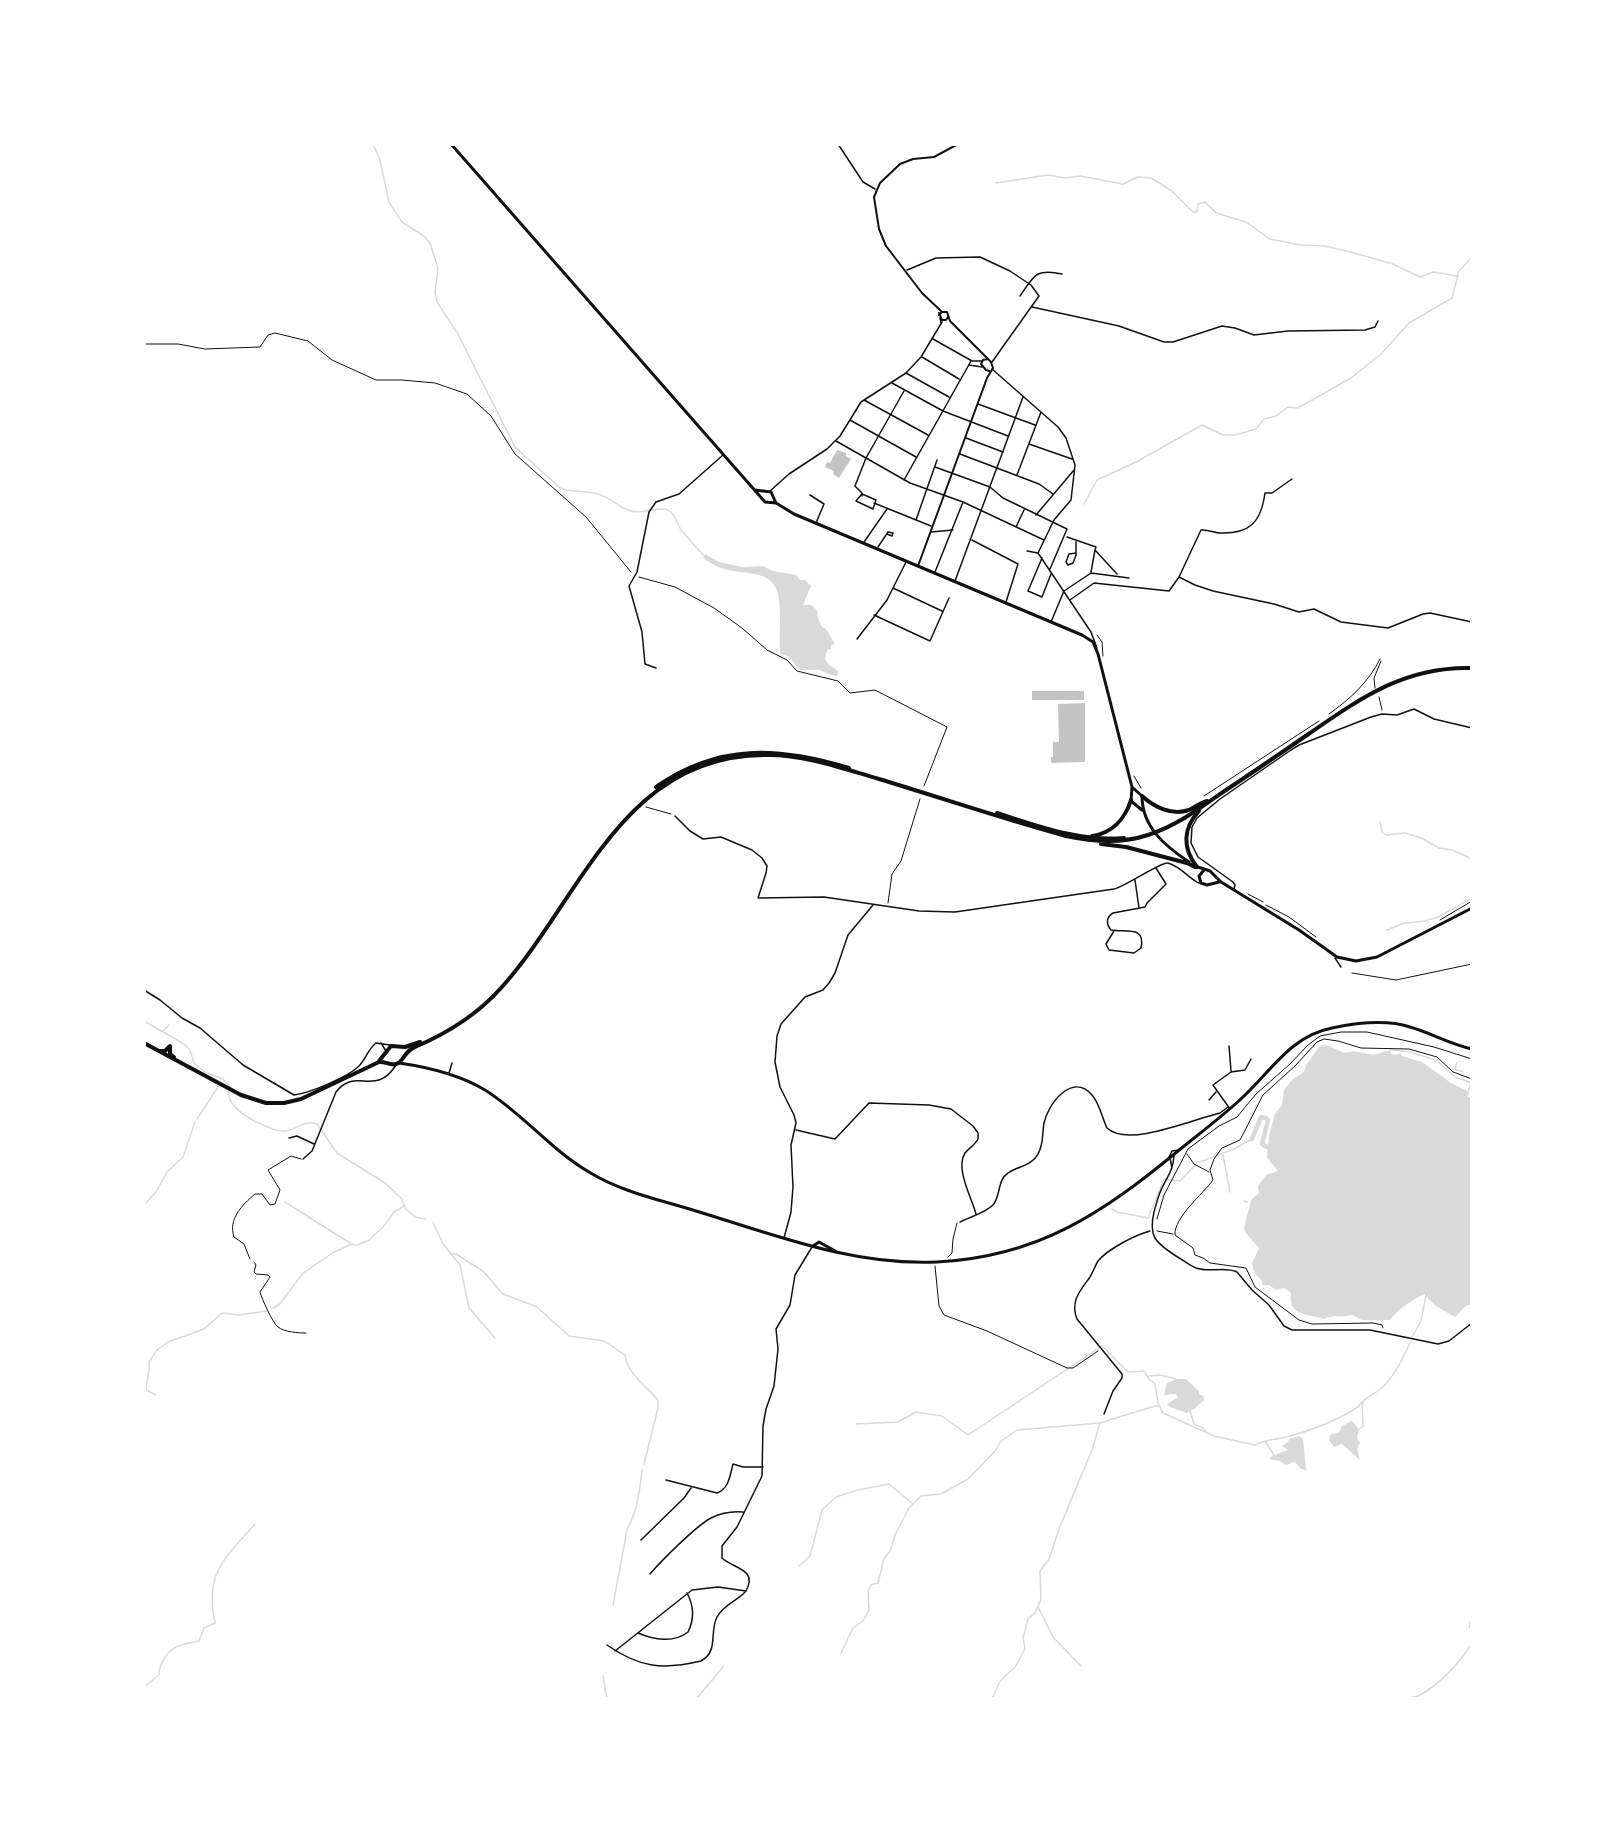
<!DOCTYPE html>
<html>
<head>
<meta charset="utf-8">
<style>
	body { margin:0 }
	#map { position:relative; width:1616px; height:1843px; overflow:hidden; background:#fff; font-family:"Alegreya Sans",sans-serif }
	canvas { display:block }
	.frame { position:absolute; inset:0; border:146px solid #fff; pointer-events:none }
</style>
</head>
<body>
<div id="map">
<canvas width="1616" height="1843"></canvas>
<div class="frame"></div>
</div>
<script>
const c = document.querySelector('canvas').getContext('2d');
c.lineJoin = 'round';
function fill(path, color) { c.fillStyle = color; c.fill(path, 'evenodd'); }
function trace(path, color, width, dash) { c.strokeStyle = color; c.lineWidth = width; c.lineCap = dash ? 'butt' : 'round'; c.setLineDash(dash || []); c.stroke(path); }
fill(new Path2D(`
	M705,554L719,562L742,567L763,566L773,571L796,575L800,580H805L811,586L803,605H811L817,610L818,618L822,627L826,629L835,644L831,645V649L827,650L825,659L829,665L838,671L837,677L819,670H800L789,657L780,653C779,637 782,605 777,591C771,571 745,574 728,570C719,568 710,563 703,558Z
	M1326,1045L1345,1053L1353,1051L1374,1055L1390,1050L1391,1054L1395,1055L1400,1053L1402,1056L1422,1062L1451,1083L1469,1092L1468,1097H1472V1304L1466,1306L1455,1317L1436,1306L1424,1294C1411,1301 1399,1308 1390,1320H1362L1352,1315C1342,1318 1333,1314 1324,1319C1314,1315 1293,1316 1291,1302C1290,1299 1291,1296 1291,1293L1284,1288L1276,1290L1269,1285H1262V1281L1254,1272L1252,1263L1259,1248L1245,1232L1244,1228L1251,1200L1259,1193L1258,1186L1266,1175L1278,1171L1267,1158L1269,1136L1275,1114L1282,1105L1284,1090L1292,1080L1304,1072L1306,1065L1320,1046Z
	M1177,1379H1186L1199,1391V1394L1203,1396L1204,1400L1194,1409L1187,1413L1170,1407L1167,1404L1178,1397L1176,1394L1164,1395L1167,1383Z
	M1352,1421L1359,1429L1357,1438L1360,1443L1357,1449L1360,1460L1342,1444L1334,1447L1329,1440L1331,1434L1339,1433L1342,1426Z
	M1299,1436L1303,1439L1306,1470L1301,1469L1295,1462L1286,1465L1280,1461L1269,1459L1272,1456L1288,1450L1282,1446L1288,1442L1289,1439Z`), '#d9d9d9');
trace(new Path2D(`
	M373,144L380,160L389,202L402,222L424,236L430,243L438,268L435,293L437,302L458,334L515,447L560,488C573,493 586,490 598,494C610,497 617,506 628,510C640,515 654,508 666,509L673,514L681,530L703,555
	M996,183L1048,175L1065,178L1080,176L1123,184L1138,177L1151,178L1172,191L1193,212H1197L1198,204L1205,202L1216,213L1246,222L1270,239L1300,245L1325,246L1354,253L1393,264L1420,277L1433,272L1457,276
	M1084,504L1097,480L1136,462L1202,425L1223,435H1235L1256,429L1264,419L1276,416L1288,407L1298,408L1351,378L1382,353L1409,323L1452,298L1459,271L1472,257
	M1380,822L1382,832L1386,835L1405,833L1421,838L1439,848L1453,850L1472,859
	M1387,930L1404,923L1425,921L1438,917L1472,898
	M144,1021L184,1044L190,1050L194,1063L205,1072L223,1079L230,1087C221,1109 265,1128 281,1131C295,1133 300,1119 317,1124L337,1153L385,1183L401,1198L406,1209L415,1217L425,1219
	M163,1031L169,1025
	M1390,1050L1406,1051L1436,1060L1455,1077L1472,1083
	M1455,1069L1457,1062
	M1453,1071L1455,1069L1463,1072
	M1468,1092L1471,1083
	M197,1119L218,1087
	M1223,1155L1230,1192
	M1244,1201L1247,1202
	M285,1202L350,1243
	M144,1205L156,1192L167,1172L183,1157L195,1122
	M1112,1209L1117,1212L1148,1218L1164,1179L1180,1181L1197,1163L1234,1149L1252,1139
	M433,1222L443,1244L460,1265L469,1308L495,1338
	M451,1254H456L483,1271L503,1294L537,1307L569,1336L604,1341L625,1355C627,1373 647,1387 658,1400V1408L644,1464
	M273,1308L280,1304L303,1273L334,1252L352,1244L357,1245L369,1240L383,1227L394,1212L404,1206
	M1412,1337L1421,1321L1426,1295
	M1149,1376L1160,1375L1176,1379
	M156,1395L146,1390C146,1380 151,1371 149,1362L157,1350L168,1342L204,1329L222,1313L238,1315L267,1311
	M1190,1411L1194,1424L1203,1428L1206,1432
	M856,1424L898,1422L916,1412L942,1416L968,1435L1102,1346L1128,1372L1144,1371L1149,1379L1155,1384L1158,1403L1163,1413L1214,1436L1255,1445C1264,1440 1272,1440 1282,1438C1307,1432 1336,1421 1358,1407C1364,1397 1376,1394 1384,1386C1396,1373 1404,1356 1411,1341
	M1359,1429L1363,1426L1362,1407L1364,1400
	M1265,1441L1274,1455
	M799,1566L810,1556L822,1510L836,1497L858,1490L889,1484L913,1504
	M613,1605L627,1530C637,1512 640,1490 642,1470
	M1038,1607L1053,1637L1081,1666
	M1472,1616L1469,1627L1472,1630
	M841,1653L853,1628L863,1621L869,1610L868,1591L871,1585L878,1583L884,1559L890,1551L895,1535L909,1508L921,1496L941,1494L968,1479L996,1450L1001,1441L1017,1430L1100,1423
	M603,1676L607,1699
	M144,1687L159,1675C159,1669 160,1666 163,1661C171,1645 182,1644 199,1641L204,1628L215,1623C204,1573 225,1558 255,1524
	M696,1699L724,1666
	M992,1699L1000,1681L1015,1667L1025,1649L1023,1638L1028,1619L1035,1613L1041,1599L1040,1571L1049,1559L1059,1529L1092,1450L1100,1423L1155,1406H1158
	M1401,1699C1407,1698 1415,1698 1420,1695C1442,1683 1458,1664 1472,1644`), '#d9d9d9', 1.5);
trace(new Path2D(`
	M1252,1139L1261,1117L1266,1118L1268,1120L1262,1144L1267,1147`), '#d9d9d9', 4.5);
fill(new Path2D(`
	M837,450L846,453V456L851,459L839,478L833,474L834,471L825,467L827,462L830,463Z
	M1032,691H1084V700H1032Z
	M1085,703V762L1051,763V757H1053V742H1059L1058,704Z`), '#c4c4c4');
trace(new Path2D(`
	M144,344H178L205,349L260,347L268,335L275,333L308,341L332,360L376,380H402L435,383L467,394L491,416L515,454L586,517L631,572
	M639,577L675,587L714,608L742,628L767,650L787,660L797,671L838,681L850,693L875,690L947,727L924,786
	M1097,635L1102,642L1103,656
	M1375,688L1374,678L1381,661
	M1379,697L1382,710
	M1329,714C1350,699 1368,683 1380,659
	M1134,776L1141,788
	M1204,796L1319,721
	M646,807L671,814
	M1248,894L1263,902
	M888,903L892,874L901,861L920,799
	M1266,905L1289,917L1316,937
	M1440,920L1472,901
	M1352,973L1396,980L1472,964
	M1187,1154L1194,1164L1209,1172
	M1157,1219L1164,1195L1188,1149L1219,1126L1237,1117L1256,1094L1290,1064L1308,1045L1320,1036L1341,1032H1367L1434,1047L1472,1059
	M1157,1231L1173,1234
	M948,1257L952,1253L953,1239L957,1223
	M254,1262L256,1265L254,1272L256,1274L268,1275L270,1277L260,1292C262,1299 272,1322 278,1327C284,1332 298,1333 306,1333
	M935,1266L939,1306L944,1315L987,1331L1067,1368H1073L1098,1351
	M1383,1328L1382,1325L1373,1323L1312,1324L1299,1320L1255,1287L1246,1268L1210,1263L1203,1258L1195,1255L1193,1248L1175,1235C1174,1217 1203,1194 1213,1180L1210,1170L1214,1159L1222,1148L1240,1140L1263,1095L1296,1065L1317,1042L1324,1039L1338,1041L1361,1048L1409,1049L1437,1057L1453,1072L1472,1079`), '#111', 1);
trace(new Path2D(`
	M250,1259L244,1244L234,1237C228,1219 242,1205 255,1194H262L270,1205L275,1204L280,1190L268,1170L291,1156L301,1159`), '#111', 1);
trace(new Path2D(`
	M966,438L1003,452
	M862,496V493L855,486L866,458L904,391
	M1027,551L1038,553`), '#111', 1.5);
trace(new Path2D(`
	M838,144L863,182L875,189
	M907,270L936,258L980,257L1010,271L1031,285L1039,296L992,362
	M1020,296C1034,276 1035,268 1062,274
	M1032,307L1119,326L1164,342H1173L1222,326L1235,328L1254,335L1288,331L1365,330L1375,327L1378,321
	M940,318L941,323
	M933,339L972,361H982
	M922,357L959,379
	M969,365L982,367
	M992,369L1058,427L1066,438L1075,465L1071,500L1054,520L1038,553L1091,632L1097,648
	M906,373L949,397
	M892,383L943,411L1008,436
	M864,400L928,435
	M978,404L1035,425
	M850,420L916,457
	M836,441L910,483L963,502L1044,540
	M1029,444L1072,459
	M960,454L1039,484L1053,494
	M935,467L990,487L1003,498L1067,529L1050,569
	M1017,475L1041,412
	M904,480L971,361
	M770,491L789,474L827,449L840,436L861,402L906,373L921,357L942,322
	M862,494L876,500L873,509L856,501Z
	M810,495L824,504L816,523
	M874,503L931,526
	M1036,515L1074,470
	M916,520L937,460
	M1016,527L1024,510
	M931,532L953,530
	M1067,537L1096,547L1095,550L1117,574
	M972,540L1018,564L1006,602
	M864,542L887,509
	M878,547L888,532L893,533L892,536L887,534
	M1076,553L1069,554L1066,562L1068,565L1073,563L1076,555C1076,550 1076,546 1076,542
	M1042,558L1028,591L1042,597L1051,574
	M935,572L963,502
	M1091,572L1095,550
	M1179,577L1195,585L1213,591L1274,604L1299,612L1314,609L1341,622L1388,628L1423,614L1430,613L1472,622
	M955,581L1023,397
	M893,588L942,611
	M1070,600L1094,583L1169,591L1179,577L1201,530C1208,529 1214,533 1220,533C1250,534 1261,522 1265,493H1272L1292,479
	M874,615L930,641L949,598
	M1051,622L1064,591L1091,573L1129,578
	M857,639L887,600L906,562
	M656,668L645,664L642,632L629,586L637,572L649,512L656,502L679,494L723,455
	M675,816L690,831L703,839L721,837L752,850L762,858L767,866L766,873L758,898L824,897L919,911L955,912L1114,889C1126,886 1162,861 1168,863C1180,866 1191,880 1199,883
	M1135,880L1139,908
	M1234,889L1235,885L1233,882L1198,857L1191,843L1192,827L1197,818L1220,799L1291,750L1299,745L1371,717L1382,714L1397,715L1414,709L1434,719L1472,728
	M1114,931L1106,944L1109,950L1134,953L1141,948C1146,925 1125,933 1111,930C1106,924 1106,917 1113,913L1145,907L1147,903L1166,884L1156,868
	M1335,958L1341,967
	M144,990L160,1000L182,1018L200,1028L243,1065L294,1095C310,1093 348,1077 359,1066C366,1059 368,1049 376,1043L390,1045
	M381,1043L386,1051
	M1229,1046L1231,1071
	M449,1073L452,1063
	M1209,1100L1216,1092
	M1230,1109L1213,1085L1231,1072L1245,1070L1251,1059
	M796,1130L835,1139L869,1103L929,1105L951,1109L973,1126L978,1133V1139C975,1145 969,1148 965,1153C955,1169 972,1198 976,1214
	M289,1138L297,1136L314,1144
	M1174,1156C1173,1171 1167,1177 1161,1190C1158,1197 1156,1205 1154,1212C1148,1237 1156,1243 1176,1256C1183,1260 1189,1265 1196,1268C1210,1273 1224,1266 1237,1272L1252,1290L1269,1305L1284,1326L1292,1330H1370L1438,1344L1449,1341L1472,1323
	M1169,1157L1172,1151L1179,1150
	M1170,1158L1172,1168
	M303,1159L312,1151L336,1092C356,1066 375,1098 396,1065
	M960,1222C970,1217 985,1213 993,1205C1001,1196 997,1180 1008,1173C1018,1166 1032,1166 1038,1154C1044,1144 1042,1133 1044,1123C1048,1104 1072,1072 1092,1095C1100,1104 1102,1118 1107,1128C1128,1148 1194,1119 1220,1113L1228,1107
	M784,1238L791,1212L793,1187L791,1145L796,1123L794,1115L780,1087L775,1062L777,1036L781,1024L805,997L823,990L829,983L835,973L848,935L873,905
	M1104,1414L1113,1391L1122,1378V1374L1077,1319C1070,1301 1080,1291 1090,1277C1093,1272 1095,1266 1098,1261C1108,1249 1135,1235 1150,1231
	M666,1480L717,1493C729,1489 730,1475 733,1464L743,1467H763
	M641,1540L684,1498L691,1488
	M650,1574C661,1561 696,1526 711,1518C721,1513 732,1511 743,1512
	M638,1633C654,1640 674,1643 688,1632C695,1618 694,1606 687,1593
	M607,1645C640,1668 663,1670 701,1661C719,1651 709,1633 717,1617C723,1605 737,1601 745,1592
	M615,1651L692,1590L718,1587L746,1591C758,1569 734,1569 722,1558V1546L737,1527L762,1476L763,1426L766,1409L774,1386L778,1349L776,1329L790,1305L795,1275L812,1247`), '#111', 1.5);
trace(new Path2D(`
	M941,311L922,293L886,246L879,229L874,197L880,183L900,164L913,159L934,157L958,144
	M939,313L942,320H946L948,317
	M988,359L983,360L981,364L986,370L989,371
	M918,566L987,378L993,368L991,362L950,321L947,312H942L939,315`), '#111', 2);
trace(new Path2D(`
	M451,144L765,502L776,503L794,514L1082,635L1093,642L1098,654L1132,787L1131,801L1142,810
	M755,490L771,492L776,503
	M1133,788L1142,796C1142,827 1165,846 1189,862
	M1198,867L1210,871L1221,882L1299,930L1337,957L1356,961L1377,957L1472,908
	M1204,870L1199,876L1201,883L1207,885L1219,882
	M399,1063C427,1067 460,1075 485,1090C522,1113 551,1150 589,1172C621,1192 661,1200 696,1211C775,1235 853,1266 937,1262C1038,1257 1103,1213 1178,1151C1200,1133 1223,1116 1243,1097C1272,1070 1291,1036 1332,1028C1356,1023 1385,1019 1410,1027C1431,1033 1450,1044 1472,1049
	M813,1246L819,1242L837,1252`), '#111', 3);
trace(new Path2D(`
	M656,787C718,743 779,747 849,768
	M1142,796C1154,807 1172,816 1189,810C1195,807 1200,803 1207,801
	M997,813C1038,826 1080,842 1124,838
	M1092,836C1112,833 1125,819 1131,800
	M1101,844L1126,847L1187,863L1195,867
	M1197,867C1182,848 1183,828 1199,811
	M144,1043L241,1095L266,1103H284L301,1099L379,1062C385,1061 390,1066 396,1064C403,1063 404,1051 415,1047C448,1033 477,1015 501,988C582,898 623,752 769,755C806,755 844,769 879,779C942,798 1003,819 1066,836C1094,842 1121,844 1148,835C1176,826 1199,809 1223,792C1252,773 1281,753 1310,733C1362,697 1406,666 1472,668
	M160,1051H165L170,1046V1054L174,1057
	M379,1061L391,1046L405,1047L420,1042`), '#111', 4);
</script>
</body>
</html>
